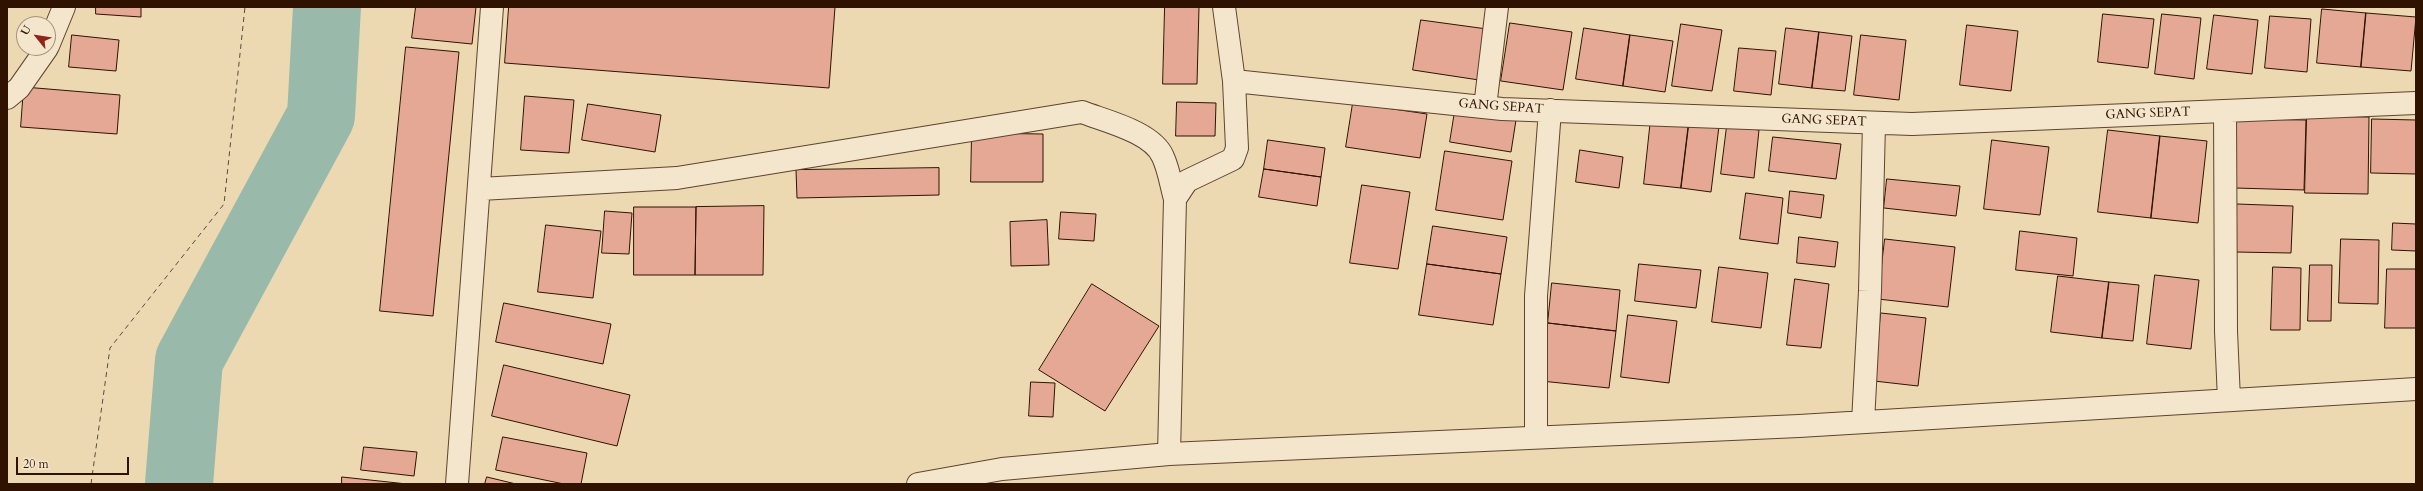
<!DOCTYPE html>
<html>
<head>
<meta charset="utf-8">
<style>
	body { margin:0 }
	#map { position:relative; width:2423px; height:491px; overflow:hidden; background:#ecd9b2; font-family:Cardo,serif }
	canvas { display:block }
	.frame { position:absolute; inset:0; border:8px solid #2f1300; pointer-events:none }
	.north { position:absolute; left:16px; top:16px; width:40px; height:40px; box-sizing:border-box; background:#f3e6cd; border:1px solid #a5927b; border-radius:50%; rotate:300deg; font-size:11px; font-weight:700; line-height:16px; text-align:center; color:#2f1300 }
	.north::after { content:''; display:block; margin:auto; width:14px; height:18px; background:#8f2418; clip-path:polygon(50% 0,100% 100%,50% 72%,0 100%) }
	.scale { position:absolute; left:16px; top:457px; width:113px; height:18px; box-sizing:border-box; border:2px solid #2f1300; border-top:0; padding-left:5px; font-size:12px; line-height:14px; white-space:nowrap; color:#2f1300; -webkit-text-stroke:3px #f3e6cd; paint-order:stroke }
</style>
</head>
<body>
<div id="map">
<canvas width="2423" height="491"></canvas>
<div class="frame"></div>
<div class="north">U</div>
<div class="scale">20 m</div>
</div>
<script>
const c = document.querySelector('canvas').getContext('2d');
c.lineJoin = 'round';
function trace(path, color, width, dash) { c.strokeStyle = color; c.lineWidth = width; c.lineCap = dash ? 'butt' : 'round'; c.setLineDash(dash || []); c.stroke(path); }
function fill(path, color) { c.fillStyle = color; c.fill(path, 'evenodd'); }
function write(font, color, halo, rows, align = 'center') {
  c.font = font + ' Cardo,serif'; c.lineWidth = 3.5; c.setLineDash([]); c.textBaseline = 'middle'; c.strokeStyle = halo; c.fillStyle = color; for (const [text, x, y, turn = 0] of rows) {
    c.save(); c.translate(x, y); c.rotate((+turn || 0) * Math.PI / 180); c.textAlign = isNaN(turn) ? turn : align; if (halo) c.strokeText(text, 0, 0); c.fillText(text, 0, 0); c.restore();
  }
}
trace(new Path2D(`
	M179,484L189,360L321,116L327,7`), '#99baab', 68);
trace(new Path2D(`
	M91,484L110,348L224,204L245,7`), '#544d3c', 1, [5, 4]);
const building = new Path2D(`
	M96,7H141V17L96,14Z
	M416,7H476L472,44L412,38Z
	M509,7H835L829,88L505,63Z
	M1165,7H1199L1197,84H1163Z
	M2322,9L2366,13L2361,67L2317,63Z
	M2366,13L2416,17L2411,71L2361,67Z
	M2103,14L2154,19L2148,68L2098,62Z
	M2162,14L2201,18L2194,79L2155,74Z
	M2214,15L2258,20L2252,74L2207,69Z
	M2270,16L2311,19L2307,72L2265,68Z
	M1421,20L1487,29L1479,80L1413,70Z
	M1510,23L1572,32L1563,90L1501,81Z
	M1681,24L1722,30L1712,91L1672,86Z
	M1967,25L2018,31L2011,91L1960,85Z
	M1584,28L1630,35L1623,86L1576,79Z
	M1786,28L1819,32L1812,88L1779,84Z
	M1819,32L1852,36L1845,91L1812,88Z
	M72,35L119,40L116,71L69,67Z
	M1630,35L1673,41L1665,92L1623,86Z
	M1861,35L1906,40L1899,100L1854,95Z
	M406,47L459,52L433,316L380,311Z
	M1739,48L1776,51L1771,95L1734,91Z
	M24,87L120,95L117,134L21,127Z
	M525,96L574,100L569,153L521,150Z
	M1177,102L1216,103L1215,136H1176Z
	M1353,103L1427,114L1420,158L1346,147Z
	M588,104L661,115L655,152L582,140Z
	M1455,111L1516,120L1511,152L1450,142Z
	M2307,116L2369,117L2368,194L2305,193Z
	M1651,118L1689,122L1681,188L1644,184Z
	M2236,119L2306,120L2304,190L2235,188Z
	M2372,119L2416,120V174L2371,173Z
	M1689,122L1719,126L1711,192L1681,188Z
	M1727,126L1759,130L1754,178L1721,174Z
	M2108,130L2160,136L2151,218L2098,212Z
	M972,133L1043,134V182H971Z
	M2160,136L2207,141L2198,223L2151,218Z
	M1773,137L1841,144L1836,179L1769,171Z
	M1268,140L1325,148L1321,177L1264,169Z
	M1992,140L2049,147L2040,215L1984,209Z
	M1580,150L1623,157L1619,188L1576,182Z
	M1445,151L1512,161L1503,220L1436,210Z
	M939,168V195L797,198L796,170Z
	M1264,169L1321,177L1317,206L1259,197Z
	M1887,179L1960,186L1956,216L1884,208Z
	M1362,185L1410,192L1398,269L1350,263Z
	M1790,191L1824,195L1821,218L1788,213Z
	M1746,193L1783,198L1778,244L1740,239Z
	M2237,204L2293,206L2291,253L2235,252Z
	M764,206L763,275H695L696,207Z
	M634,207H696L695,275H634Z
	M605,211L632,213L629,254L602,253Z
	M1061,212L1096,214L1094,241L1059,239Z
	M1047,220L1049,265L1011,266L1010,222Z
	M2393,223L2416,224V251L2392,250Z
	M546,225L601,231L593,298L538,292Z
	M1433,226L1507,237L1501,274L1427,264Z
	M2020,231L2077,238L2073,276L2016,270Z
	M1799,237L1838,242L1835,267L1797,263Z
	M1885,239L1955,247L1948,307L1878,299Z
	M2341,239L2379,240L2378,304L2339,303Z
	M1427,264L1501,274L1493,325L1419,315Z
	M1639,264L1701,270L1696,308L1635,301Z
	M2310,265H2332L2331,321H2308Z
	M1719,267L1768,273L1761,328L1712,322Z
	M2273,267L2301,268L2300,330H2271Z
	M2387,269H2416V328H2385Z
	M2155,275L2199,280L2191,349L2147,344Z
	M2058,276L2109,282L2102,338L2051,332Z
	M1795,279L1829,284L1821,348L1787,345Z
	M2109,282L2139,285L2133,341L2102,338Z
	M1552,283L1620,290L1616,331L1548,323Z
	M1092,284L1159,326L1105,411L1039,370Z
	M504,303L611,324L603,364L496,342Z
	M1881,313L1926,318L1918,386L1874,381Z
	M1628,315L1677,321L1669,383L1621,377Z
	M1548,323L1616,331L1609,388L1541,381Z
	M504,365L630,395L617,446L492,416Z
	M1031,382L1055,383L1053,417L1029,416Z
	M503,437L587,453L581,484H564L496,470Z
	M364,447L417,452L414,476L361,470Z
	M342,477L407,484H342Z
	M487,477L516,484H485Z`);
fill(building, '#e5a894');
trace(building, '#2f1300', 1);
const minor = new Path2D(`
	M48,46L64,7
	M1234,81L1502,109L1912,124L2416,103
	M7,98L19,88L47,48
	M1485,107L1497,7
	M2225,111L2226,331L2229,400
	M480,189L677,178L1082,112C1105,121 1153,132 1163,157C1169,170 1171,185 1175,199
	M1863,422L1870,291L1874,123
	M1536,437V296L1550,110
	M1169,454L1175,199L1187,181L1233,159L1237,148L1234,81L1224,7
	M457,484L492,7
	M918,484L1002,469L1169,454L1799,426L2416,389`);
trace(minor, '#5e442c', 24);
trace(minor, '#f3e6cd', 22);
write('13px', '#2f1300', '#f3e6cd', [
	["GANG SEPAT",1501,107,4],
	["GANG SEPAT",2148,114,-2],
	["GANG SEPAT",1824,121,2]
]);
</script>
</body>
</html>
